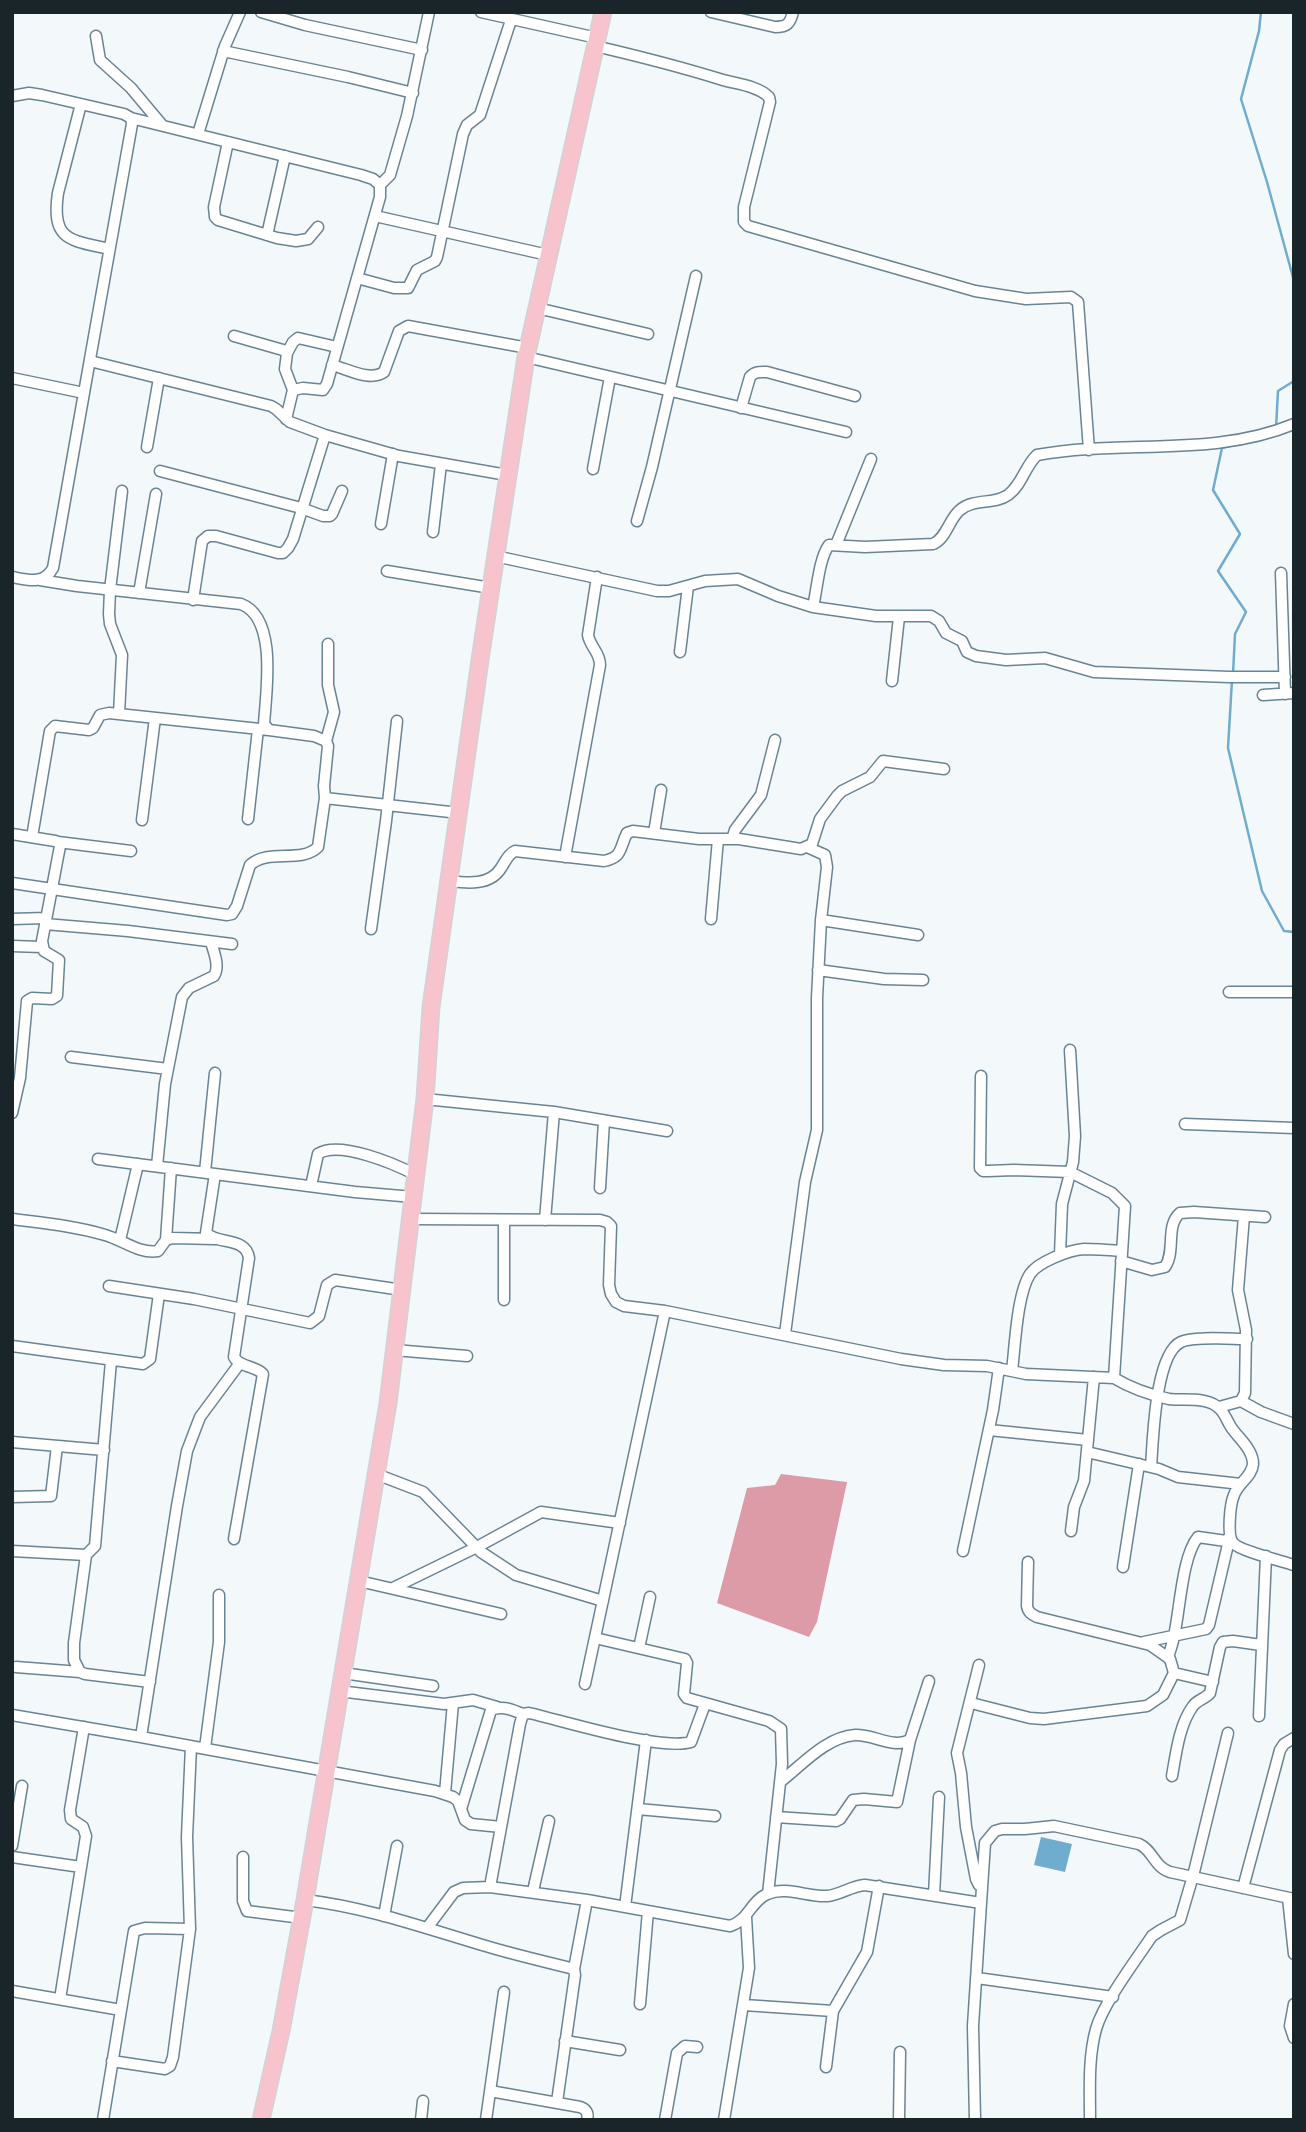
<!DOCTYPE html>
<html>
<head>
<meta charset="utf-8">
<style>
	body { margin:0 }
	#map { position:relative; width:1306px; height:2132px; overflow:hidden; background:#f3f8fb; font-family:Jost,sans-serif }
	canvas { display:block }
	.frame { position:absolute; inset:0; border:14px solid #1a252a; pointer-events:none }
</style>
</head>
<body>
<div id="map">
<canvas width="1306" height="2132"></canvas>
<div class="frame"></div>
</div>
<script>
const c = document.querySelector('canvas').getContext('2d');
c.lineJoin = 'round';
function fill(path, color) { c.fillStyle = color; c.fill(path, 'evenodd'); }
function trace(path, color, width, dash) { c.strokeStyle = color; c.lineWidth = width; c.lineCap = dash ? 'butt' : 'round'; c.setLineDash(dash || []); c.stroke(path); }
fill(new Path2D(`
	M781,1474L847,1482L817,1622L809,1637L717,1603L747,1488L775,1485Z`), '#dc9ba7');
fill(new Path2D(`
	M1041,1837L1072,1844L1065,1872L1034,1865Z`), '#70acce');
trace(new Path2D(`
	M1261,12L1259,31L1241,99L1267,182L1294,281
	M1276,428L1278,391L1294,381
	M1230,446L1222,448L1213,490L1240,534L1218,571L1246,612L1235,634L1233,674
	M1232,680L1228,748L1262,891L1284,931L1294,932`), '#70acce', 2.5);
const minor = new Path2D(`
	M261,12L305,25L422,50
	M481,12L597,38
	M711,12L775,27C787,27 790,24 793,12
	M96,36L100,60L131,88L162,125
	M595,46C638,56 681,67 723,80C737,84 758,86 769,97L770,102L744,207V222L748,226L975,291L1026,299L1071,297L1078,302L1089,450
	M223,51L348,77L413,93
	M12,96L29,93L42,95L124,114L131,118L132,124L90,359L94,362L271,406L276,409L290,422L325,435L399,456L507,475
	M81,104L58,193C51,241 70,240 109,249
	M131,118L361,175L373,179L380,185V197L327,384L323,390L303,388L293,390L286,419
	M198,134L225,46L240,12
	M228,142L214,207L215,217L218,220L277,238L296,241L308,239L318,227
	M380,185L390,175L407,116L429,12
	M375,216L548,255
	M267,235L285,156
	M357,278L394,288H408L417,270L435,261L437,257L463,134L467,125L480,115L511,20
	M537,308L648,334
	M234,336L283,350L287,353L285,369L293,390
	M287,353L293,342L298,338L337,347
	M526,357L846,432
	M332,365C348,369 370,382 384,372L399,331L408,326L528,348
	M12,378L84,393
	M741,408L750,377C755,371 760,372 767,372L855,396
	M147,447L159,378
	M593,469L610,377
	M160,471L301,508L323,516H330L332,514L342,491
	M637,521L652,467L696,276
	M381,524L393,454
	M433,532L441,464
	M836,545L871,459
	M495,556L657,591H669L705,581L738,579L778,596L813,607L876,616H931L939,621L946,633L962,641L967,652L976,656L1006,660L1045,658L1094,672L1229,677H1285
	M387,571L491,588
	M1281,573L1285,694
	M12,577C28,580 44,585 53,568L90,359
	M40,580L77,586L241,604C278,618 266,692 264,724L269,730L314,736L326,741L328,746L324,786L325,798L459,813
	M139,593L156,494
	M193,600L202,541L208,536H216L278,553H283L288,548L293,539L325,435
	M813,607C817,590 819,558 829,545L865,547L933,544C946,539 949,519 960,510C974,498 994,505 1008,495C1022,485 1025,466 1037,455C1122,439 1212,458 1294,424
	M680,652L688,586
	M892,681L899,617
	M1263,695L1294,693
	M119,714L122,655L110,624L109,614L110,590L122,491
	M326,741L334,712L328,685V644
	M248,819L258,729
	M142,820L155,718
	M654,833L661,790
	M12,834L55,841L58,842L60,846L42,941L44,951L59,960L57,996L52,999L32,998L27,1001L20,1078L12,1113
	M32,837L50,731L55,726L89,730L93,728L100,715L109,713L269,730
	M732,839L735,830L761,795L775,740
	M58,842L131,851
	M565,857L600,665C600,652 590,647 588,635L597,577
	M449,881C467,883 490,886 501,868C506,861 507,855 515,851L604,861C623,857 619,849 627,833L633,831L699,839H739L801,849L812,844L820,819L837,796L842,791L870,777L883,761L944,769
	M12,883L227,915L232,914L237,906L250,865C269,848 301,864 318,847L325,798
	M12,919L46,918
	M711,919L718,839
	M821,920L918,935
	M45,924L128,931L232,944
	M371,929L386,821L397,721
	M12,946L42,947
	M818,970L884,979L923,980
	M1229,992H1294
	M71,1057L168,1069
	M981,1076L980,1168L983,1171H988L1014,1170L1070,1172L1112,1193L1125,1206L1114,1378C1129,1387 1151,1395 1169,1399C1185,1401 1208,1396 1220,1409C1225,1414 1227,1421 1231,1427C1238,1438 1253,1449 1253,1464C1252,1477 1238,1483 1234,1495C1230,1504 1227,1536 1233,1543C1240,1551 1282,1561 1294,1565
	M425,1099L554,1112L667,1131
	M1185,1124L1294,1128
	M98,1159L355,1192L413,1197
	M157,1166L165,1084L182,997L189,988L214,976C220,966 214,953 211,942
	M205,1172L215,1073
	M215,1174L206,1233C219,1245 246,1237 249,1258L234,1357C240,1368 255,1365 263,1374L234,1539
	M311,1186L318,1154C339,1140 395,1164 416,1175
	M600,1188L604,1121
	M12,1219C43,1223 75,1226 105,1235C123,1240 139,1254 158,1251L166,1240L172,1238L215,1239
	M409,1219L600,1220L607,1222L611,1226L609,1285L611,1294L616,1302L624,1306L665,1311L901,1359L944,1365L987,1366L1026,1374L1114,1378
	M504,1220V1300
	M545,1220L554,1112
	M120,1240L138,1164
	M166,1240L171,1168
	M1060,1255L1062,1204L1073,1162L1075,1136L1070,1050
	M1121,1261L1152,1270L1165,1267C1176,1251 1165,1226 1180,1213L1194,1212L1265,1217
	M109,1286L194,1299L310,1323L319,1316L327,1285L335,1280L402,1290
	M785,1334L805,1182L817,1130V998L821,920L827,867L825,855L807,847
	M12,1346L143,1364L150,1359L159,1294
	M394,1350L467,1356
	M1012,1371C1015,1346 1017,1294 1030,1274C1038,1262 1069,1250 1084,1249C1096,1249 1109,1250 1122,1251
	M1241,1401L1261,1412L1294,1424
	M1219,1407L1241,1401L1245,1393L1246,1330L1238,1290L1244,1216
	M989,1430L1088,1440
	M12,1442L104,1450
	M1087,1452L1159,1469L1178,1477L1241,1484
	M1151,1467C1153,1440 1155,1354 1181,1342C1194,1336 1231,1339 1247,1339
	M376,1474L423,1492L481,1552L516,1575L603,1601
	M12,1497L51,1496L57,1446
	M1071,1531L1074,1507L1084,1481L1094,1377
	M12,1551L86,1555L95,1546L111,1361
	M963,1551L993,1410L999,1368
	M86,1555L74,1643V1660L80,1672L85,1674L150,1682
	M1028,1562L1027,1606C1028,1612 1031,1614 1037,1617L1150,1645L1170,1659L1174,1673L1213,1682
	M1123,1567L1139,1464
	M359,1581L501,1614
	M393,1588L477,1547L541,1512L620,1523
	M595,1638L685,1659L687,1663L684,1694L687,1698L769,1721L781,1729L782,1764L768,1894
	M1144,1642L1206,1629L1209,1625L1230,1536
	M639,1648L650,1597
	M1168,1658C1170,1650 1173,1643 1174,1636C1180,1610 1182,1556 1198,1537L1226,1541L1230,1536
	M979,1665L957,1753L961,1773L966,1827L976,1879L979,1885
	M16,1667L80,1672
	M343,1673L433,1686
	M585,1684L665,1311
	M339,1691L444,1704L473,1700L497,1707
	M971,1703L1030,1718L1044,1719L1147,1706L1163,1695L1174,1673
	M12,1715L141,1737L435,1791L453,1797L458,1801L465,1820L471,1824L501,1827
	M1259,1716L1266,1556
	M141,1737L177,1506L187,1451L200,1417L240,1363
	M205,1748L219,1642V1595
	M1172,1776C1176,1754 1179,1725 1193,1706C1197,1700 1205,1699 1210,1693L1220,1647L1223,1642L1233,1641L1261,1645
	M780,1782C802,1765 826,1737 855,1735C873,1734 893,1749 910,1740L929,1681
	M445,1793L453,1703
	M461,1809L491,1710C502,1705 512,1710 523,1714
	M638,1809L715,1816
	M776,1817L836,1821L840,1819L853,1800L864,1799L897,1802L910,1740
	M12,1846L22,1786
	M12,1857L81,1867
	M243,1857V1901L247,1911L302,1918
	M490,1887L520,1724L523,1714L529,1713C564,1721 660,1751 691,1742L705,1704
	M1243,1888L1280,1750L1284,1744L1294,1738
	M533,1891L549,1821
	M934,1895L939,1797
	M1288,1898L1294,1954
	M305,1900C365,1907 422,1927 479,1944C511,1954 543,1961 574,1969L575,1975L557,2102
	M981,1903L985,1843L995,1831L1002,1829H1025L1054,1826L1139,1844C1153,1850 1154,1867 1170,1872L1294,1899
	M625,1907L646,1740
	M384,1916L397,1846
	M427,1928L454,1892L463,1888L490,1887L587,1900L730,1926C749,1920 750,1902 767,1894C787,1886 807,1897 827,1896C840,1895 851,1886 865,1885L981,1903L973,2026L975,2120
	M574,1969L587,1900
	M977,1978L1113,1997
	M12,1991L121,2010L103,2120
	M60,1999L86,1836L83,1827L71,1819L70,1810L84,1727
	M640,2004L648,1911
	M1294,2004L1290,2026L1294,2038
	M744,2005L833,2011
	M121,2010L134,1931L145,1928L190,1929
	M565,2041L620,2050
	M112,2061L165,2069L170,2066L173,2057L190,1929L187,1837L191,1746
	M826,2067L833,2011L867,1952L879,1886
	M490,2091L580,2107C586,2109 589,2113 587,2120
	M421,2120L423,2101
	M486,2120L504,1992
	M665,2120L677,2053L685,2046L697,2047
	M724,2120L749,1968L746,1917
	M899,2120L900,2052
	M1090,2120C1090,2090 1088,2058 1096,2029C1104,2002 1136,1960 1152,1936L1161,1930L1180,1920L1193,1876L1228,1733`);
const primary = new Path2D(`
	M261,2120L281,2031L305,1900L388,1403L425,1099L431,1007L481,653L526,357L603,12`);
trace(minor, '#6b8493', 13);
trace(primary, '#d1d3d4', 19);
trace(minor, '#fff', 10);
trace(primary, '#f7c3cd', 16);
</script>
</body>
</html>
